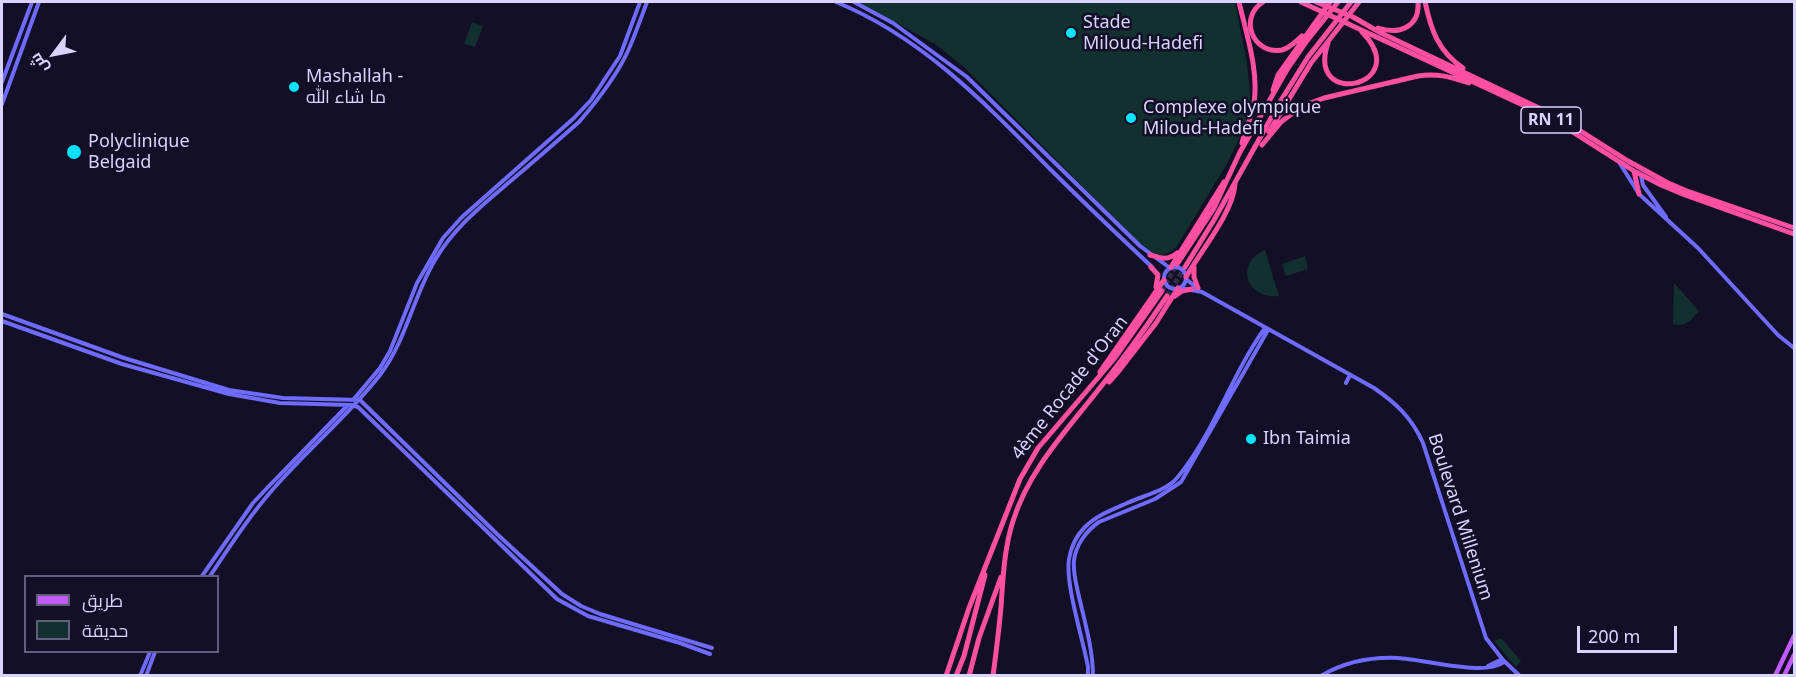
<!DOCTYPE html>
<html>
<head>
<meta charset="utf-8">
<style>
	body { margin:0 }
	#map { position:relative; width:1796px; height:677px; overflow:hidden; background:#130f26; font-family:"Noto Sans",Cairo,sans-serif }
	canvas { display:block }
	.frame { position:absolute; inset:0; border:3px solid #d9d4ff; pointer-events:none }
	.legend { position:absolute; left:24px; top:575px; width:195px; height:78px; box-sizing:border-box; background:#130f26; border:2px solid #625e7d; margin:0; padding:8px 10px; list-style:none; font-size:18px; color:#d9d4ff }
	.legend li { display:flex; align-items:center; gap:12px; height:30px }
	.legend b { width:30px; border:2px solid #625e7d }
	.north { position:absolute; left:24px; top:24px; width:60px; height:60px; -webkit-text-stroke:4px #130f26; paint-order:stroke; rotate:238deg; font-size:16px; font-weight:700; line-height:24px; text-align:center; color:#d9d4ff }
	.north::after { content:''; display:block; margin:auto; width:21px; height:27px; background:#d9d4ff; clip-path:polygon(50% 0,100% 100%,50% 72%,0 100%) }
	.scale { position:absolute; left:1577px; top:626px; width:100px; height:27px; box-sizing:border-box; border:3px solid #d9d4ff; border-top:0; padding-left:8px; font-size:18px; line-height:21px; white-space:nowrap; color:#d9d4ff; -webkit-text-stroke:4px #130f26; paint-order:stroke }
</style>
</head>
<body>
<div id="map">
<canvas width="1796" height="677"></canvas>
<div class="frame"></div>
<ul class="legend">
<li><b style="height:8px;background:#c25bff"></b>طريق</li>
<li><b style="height:16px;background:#12302f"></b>حديقة</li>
</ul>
<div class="north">ش</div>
<div class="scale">200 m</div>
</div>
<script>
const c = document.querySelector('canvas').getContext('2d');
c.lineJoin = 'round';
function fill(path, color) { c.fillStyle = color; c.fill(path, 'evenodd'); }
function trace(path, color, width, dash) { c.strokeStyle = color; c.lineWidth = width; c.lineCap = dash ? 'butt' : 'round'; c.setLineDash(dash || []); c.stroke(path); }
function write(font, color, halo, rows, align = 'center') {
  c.font = font + ' "Noto Sans",Cairo,sans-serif'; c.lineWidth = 5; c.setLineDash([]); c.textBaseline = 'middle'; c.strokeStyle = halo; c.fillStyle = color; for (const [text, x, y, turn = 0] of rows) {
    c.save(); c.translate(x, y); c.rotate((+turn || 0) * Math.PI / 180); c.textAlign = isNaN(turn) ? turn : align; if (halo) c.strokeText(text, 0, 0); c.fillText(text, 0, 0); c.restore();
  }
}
fill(new Path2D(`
	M858,2H1235L1247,63L1251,105L1243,130L1228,162L1177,246C1157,267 1143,246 1128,232L964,67L935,44Z
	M472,22L483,26L475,47L464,44Z
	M1265,250L1279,296C1247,300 1234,263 1265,250Z
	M1305,256L1308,269L1286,276L1282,264Z
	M1674,283L1699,311C1689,321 1688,327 1673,324Z
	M1501,638L1521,661L1516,667L1494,641Z`), '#12302f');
trace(new Path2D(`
	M1162,291L1177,264
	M1167,296L1185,267`), '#312d47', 5, [5, 2.5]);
trace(new Path2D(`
	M836,2C922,37 986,104 1050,169C1084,203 1118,235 1152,267
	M854,2L893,23L967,77L1140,246L1170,268
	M2,82L32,2
	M2,104L39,2
	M1619,162L1639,194L1698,248L1778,335L1794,348
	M1641,175L1643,185L1666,217
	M1164 278a11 11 0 1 1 22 0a11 11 0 1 1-22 0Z
	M1186,279L1197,288
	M1180,288L1202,292L1374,388C1396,403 1412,418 1423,443L1486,638L1503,660L1520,676
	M2,314L124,358L229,390L283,398L360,400L497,534L562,594L581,606L600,614L712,648
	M2,321L122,364L229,394L280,403L351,405L358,407L557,599L588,616L680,643L710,654
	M1346,383L1350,375
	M353,400L380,368L390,351L417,283L443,238L462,217L574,118L591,100L620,56L640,2
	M202,576L253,503L269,486L348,405
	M210,576C230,546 250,515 274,488C308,449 348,416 380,375C406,341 413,297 435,260C453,229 480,207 507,184C531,164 555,143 579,122C598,100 616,77 628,51C635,35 641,18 647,2
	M1488,666L1498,661L1503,660
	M140,676L150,652
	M146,676L155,652
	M1088,676V667C1083,639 1065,584 1069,559C1071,547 1077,535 1085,527C1096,516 1111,510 1125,504C1141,496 1165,492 1177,478C1214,434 1231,375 1265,328
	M1093,676C1093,647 1083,616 1077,588C1075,579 1073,570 1074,560C1076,545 1086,531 1099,522L1155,499L1181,482L1268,330
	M1321,676C1344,662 1372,657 1398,658C1423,659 1485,677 1504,662`), '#6f6bff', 4);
trace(new Path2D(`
	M1775,676L1794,636
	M1784,676L1794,655`), '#c25bff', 4.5);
trace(new Path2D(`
	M1239,2C1246,33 1259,70 1254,103C1252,117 1245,130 1242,143
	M1263,2C1238,18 1253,55 1282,50C1290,48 1296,41 1302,36
	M1301,2L1525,106L1571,131L1634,171L1661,185L1685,195L1794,234
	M1316,2L1353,17L1381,33L1560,118L1628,161L1668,183L1687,191L1794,228
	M1425,2C1431,30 1438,51 1463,68
	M1378,28C1399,35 1420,27 1418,2
	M1328,43C1305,110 1415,86 1362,32
	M1273,90L1278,75L1330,2
	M1269,132L1311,63L1359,2
	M1262,145L1281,122L1302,106L1324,98L1418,76C1437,73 1451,77 1469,83
	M1634,171L1639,194
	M1150,255C1160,258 1168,261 1177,253
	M1177,264L1214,208L1240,152L1288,68L1306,42L1338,2
	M1151,267L1158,275L1156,287
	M1171,267L1224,182
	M1185,267L1214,220L1280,102L1308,57L1351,2
	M1194,267V277L1198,288
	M1186,277C1200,252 1233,213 1235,184
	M1175,296L1182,291L1192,289
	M1100,372L1164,280
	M1109,382L1118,372L1156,323L1178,288
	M946,676L969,608L1020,479L1038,448L1114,359L1162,291
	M956,676L964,656L985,575
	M969,676L979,638L1001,577
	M993,676C996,653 999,630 1001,607C1003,579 1004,549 1013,521C1028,473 1060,438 1091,399C1118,366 1143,332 1167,296`), '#ff4fa3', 5);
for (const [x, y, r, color] of [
	[1071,33,6,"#00e5ff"],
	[294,87,6,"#00e5ff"],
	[1131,118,6,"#00e5ff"],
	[74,152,8,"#00e5ff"],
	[1251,439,6,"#00e5ff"]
]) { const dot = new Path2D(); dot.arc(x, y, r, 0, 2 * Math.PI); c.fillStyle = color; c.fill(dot); trace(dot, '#130f26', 2); }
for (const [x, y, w] of [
	[1551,120,60]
]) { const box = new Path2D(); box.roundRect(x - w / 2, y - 13, w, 26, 4.5); c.fillStyle = '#130f26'; c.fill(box); trace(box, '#d9d4ff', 1.5); }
write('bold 16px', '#d9d4ff', null, [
	["RN 11",1551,120]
]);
write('18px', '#d9d4ff', '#130f26', [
	["Stade",1083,23],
	["Miloud-Hadefi",1083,44],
	["Mashallah -",306,77],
	["ما شاء الله",306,98],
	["Complexe olympique",1143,108],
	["Miloud-Hadefi",1143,129],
	["Polyclinique",88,142],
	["Belgaid",88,163],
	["Ibn Taimia",1263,439]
], 'left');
write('18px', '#d9d4ff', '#130f26', [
	["4ème Rocade d'Oran",1070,388,-52],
	["Boulevard Millenium",1460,517,72]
]);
</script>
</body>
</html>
